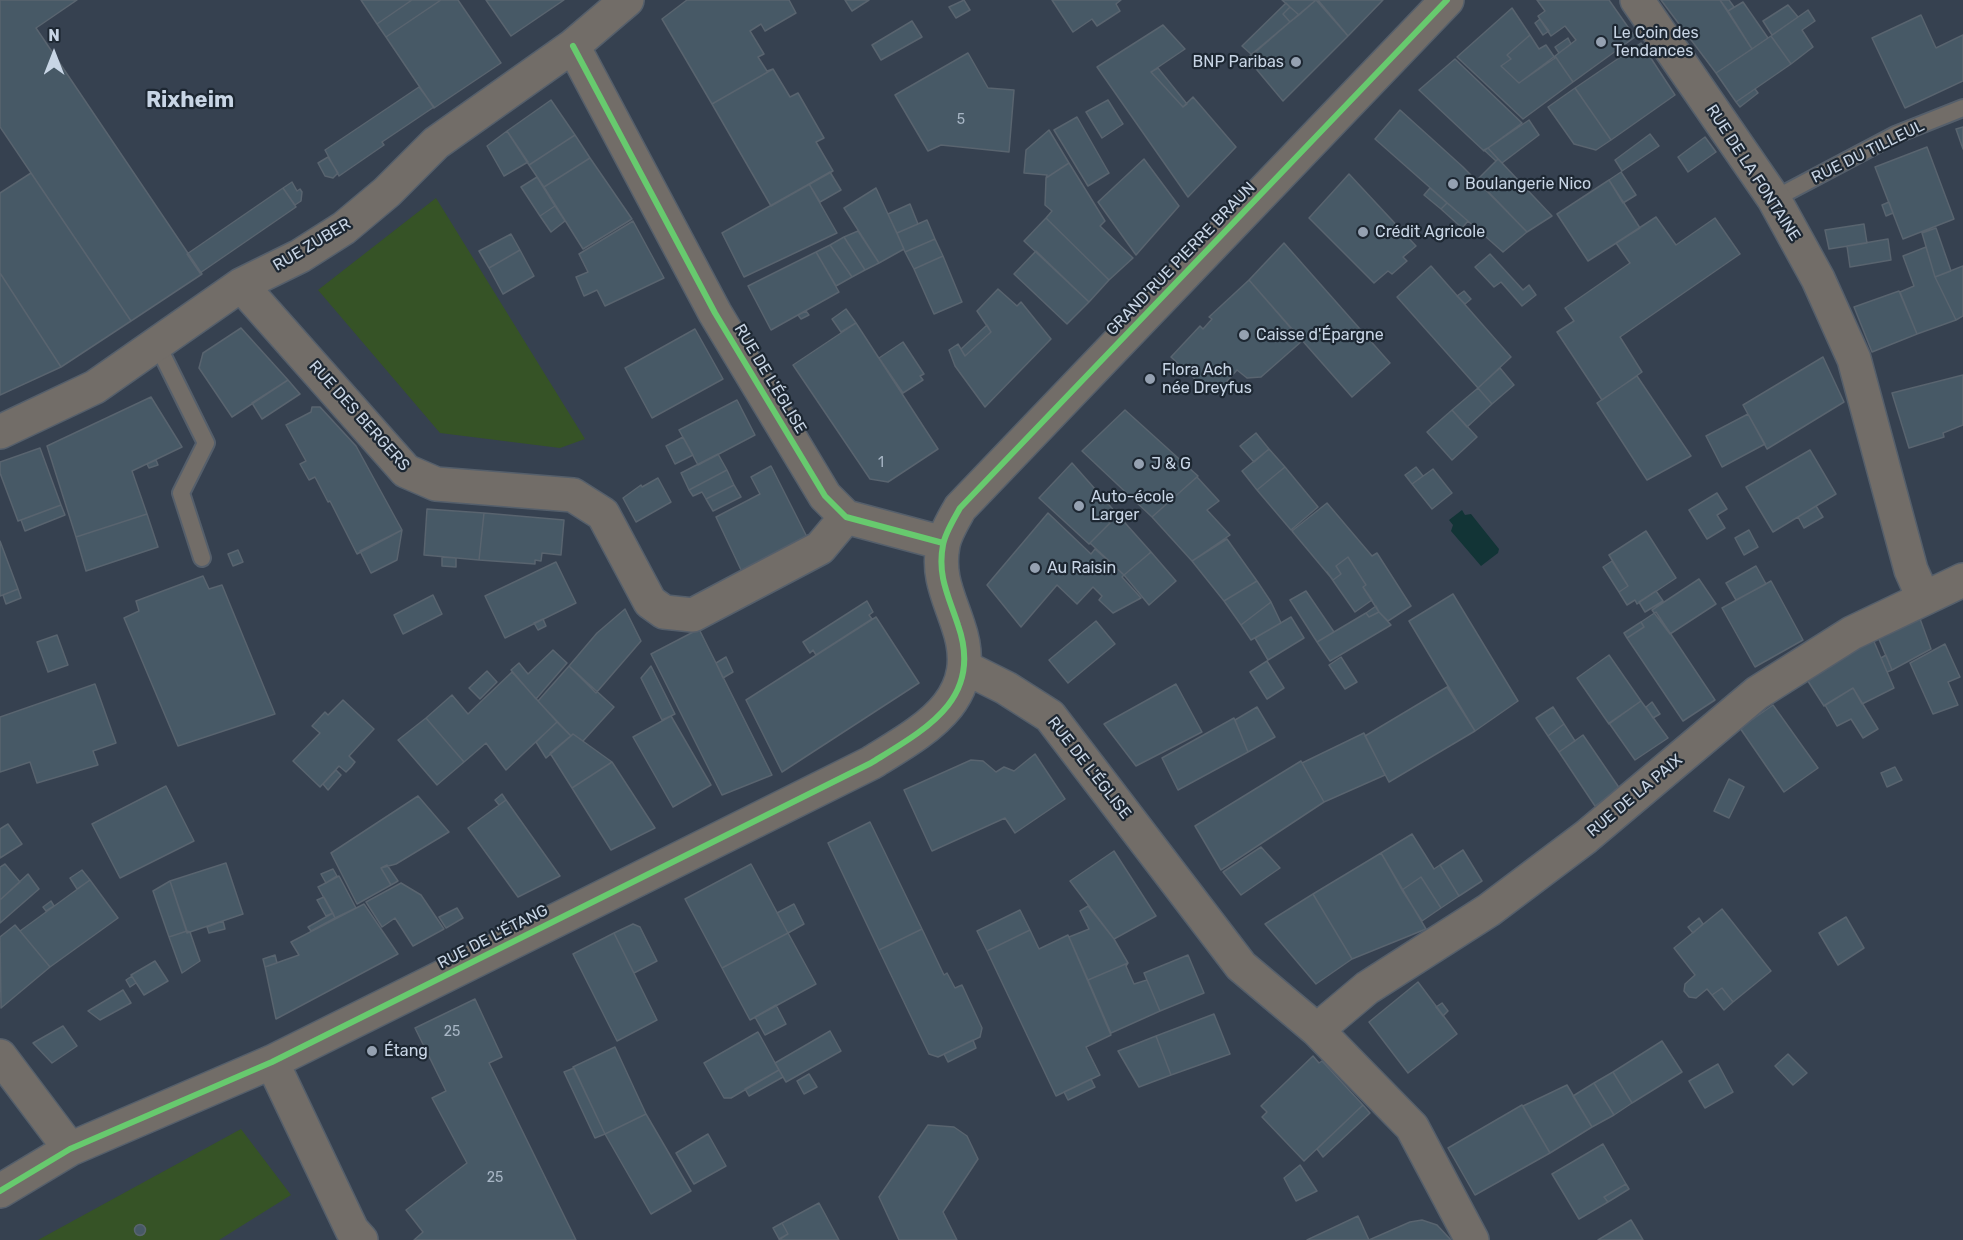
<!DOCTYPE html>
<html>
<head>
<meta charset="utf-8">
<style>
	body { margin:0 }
	#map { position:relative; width:1963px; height:1240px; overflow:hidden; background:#364150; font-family:Rubik,sans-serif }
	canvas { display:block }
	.north { position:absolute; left:24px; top:24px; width:60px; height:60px; -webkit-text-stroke:4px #1d2732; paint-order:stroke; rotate:0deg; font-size:16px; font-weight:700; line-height:24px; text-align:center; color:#c8d5e5 }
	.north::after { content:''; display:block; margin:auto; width:21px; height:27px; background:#c8d5e5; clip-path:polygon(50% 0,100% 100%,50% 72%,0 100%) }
</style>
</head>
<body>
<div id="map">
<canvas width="1963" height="1240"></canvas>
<div class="north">N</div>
</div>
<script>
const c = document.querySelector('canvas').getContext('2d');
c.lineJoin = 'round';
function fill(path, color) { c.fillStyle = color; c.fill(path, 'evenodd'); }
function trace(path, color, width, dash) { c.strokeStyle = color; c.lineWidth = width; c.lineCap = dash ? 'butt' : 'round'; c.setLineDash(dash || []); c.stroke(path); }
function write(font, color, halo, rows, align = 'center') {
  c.font = font + ' Rubik,sans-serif'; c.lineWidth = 4.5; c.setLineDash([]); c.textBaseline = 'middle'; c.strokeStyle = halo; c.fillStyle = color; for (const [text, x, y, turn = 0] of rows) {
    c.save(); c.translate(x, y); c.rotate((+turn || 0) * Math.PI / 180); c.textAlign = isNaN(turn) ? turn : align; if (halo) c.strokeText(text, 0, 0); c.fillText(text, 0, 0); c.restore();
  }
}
fill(new Path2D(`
	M436,198L585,439L560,448L440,433L318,290Z
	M241,1129L291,1195L219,1240H38Z`), '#365326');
fill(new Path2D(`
	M1462,510L1465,515L1471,514L1499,549L1498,553L1481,566L1451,531L1453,525L1449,520Z`), '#123436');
const building = new Path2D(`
	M0,0H77L36,28L202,274L131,321L0,127Z
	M361,0H412L377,24Z
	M412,0H441L386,37L377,24Z
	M441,0H458L501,63L434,108L386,37Z
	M486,0H564L511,36Z
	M687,0H789L796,13L765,31L761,24L750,31L764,54L758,57L767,71L773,69L712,104L662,19Z
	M845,0H869L852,11Z
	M964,0L970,10L956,18L949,7Z
	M1052,0H1121L1116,4L1120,11L1097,26L1092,19L1073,32Z
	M1282,0H1316L1299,15Z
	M1316,0L1348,36L1283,101L1247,58Z
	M1318,0H1383L1348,36Z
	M1537,0H1609L1635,37L1573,82L1555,56L1576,40L1565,26L1551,36L1538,16L1545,11Z
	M1661,0H1720L1752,49L1716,73Z
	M1720,0H1729L1734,7L1728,11Z
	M1743,2L1768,38L1752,49L1728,11Z
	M1286,3L1290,7L1283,14L1290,22L1252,55L1242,46Z
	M1788,5L1798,17L1772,35L1763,21Z
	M1290,7L1299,15L1290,22L1283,14Z
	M1512,8L1530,35L1507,55L1511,59L1501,66L1519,83L1555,56L1573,82L1523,119L1457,57Z
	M1808,10L1815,21L1802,30L1813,47L1791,64L1771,36Z
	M1921,15L1936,48L1963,35V81L1905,108L1872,38Z
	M1540,19L1549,31L1543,35L1535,23Z
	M912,21L922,37L881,60L872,45Z
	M1163,25L1185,49L1151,72L1183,107L1193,97L1236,147L1188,197L1097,67Z
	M1530,35L1539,49L1546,45L1555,58L1519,83L1501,66L1511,59L1507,55Z
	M1771,36L1791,64L1736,102L1716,73Z
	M1568,38L1571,44L1559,53L1555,47Z
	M1641,43L1675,95L1611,140L1575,88Z
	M968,53L988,88L1014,90L1009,152L941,145L928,151L895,95Z
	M1455,59L1522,123L1484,151L1419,90Z
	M1158,68L1187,104L1183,107L1151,72Z
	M773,69L790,97L798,93L824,138L816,142L833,171L771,206L712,104Z
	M419,87L434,107L382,142L384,145L339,176L325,150Z
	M1575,88L1611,140L1596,150L1574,144L1548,107Z
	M1755,89L1758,93L1740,107L1736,102Z
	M551,100L575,135L529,165L507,131Z
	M1108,100L1123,124L1102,138L1086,112Z
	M1400,110L1463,167L1527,232L1503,252L1375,139Z
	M1077,117L1109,173L1088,186L1054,130Z
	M1529,120L1539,135L1502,163L1488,148Z
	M1963,127V149L1956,129Z
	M1049,130L1069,163L1046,178L1047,175L1024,173L1026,150Z
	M507,131L528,162L504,176L487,146Z
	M1650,134L1659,146L1622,171L1615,160Z
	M575,135L590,158L544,187L529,165Z
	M1705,137L1716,152L1688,172L1678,157Z
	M1927,147L1954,219L1903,239L1875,167Z
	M1488,148L1498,159L1496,161L1484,150Z
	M328,157L338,173L333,178L325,176L318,163Z
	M590,158L632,219L583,249L544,187Z
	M1144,159L1179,206L1136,255L1098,202Z
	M1498,159L1502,163L1552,216L1527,232L1477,180Z
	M1069,163L1105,221L1100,226L1133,258L1109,280L1046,218L1052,211L1045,205L1046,178Z
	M830,172L841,190L820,202L809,184Z
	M1621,172L1636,195L1623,203L1609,180Z
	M31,173L131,321L61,367L0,273V193Z
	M1349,174L1416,246L1403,257L1407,261L1392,274L1388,271L1374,283L1309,218Z
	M537,177L555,206L540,216L521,187Z
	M1609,180L1640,228L1588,261L1557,214Z
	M292,182L297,191L300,189L302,192L301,201L295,205L283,188Z
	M809,184L837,233L744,277L722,233Z
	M283,188L296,207L200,273L187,254Z
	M876,188L904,249L879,263L844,208Z
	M1430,188L1447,203L1441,209L1424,195Z
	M1889,202L1893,213L1886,216L1882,205Z
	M1447,203L1468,221L1462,228L1441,209Z
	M910,204L918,224L897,233L888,214Z
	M555,206L565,221L551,232L540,216Z
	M1656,217L1676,245L1715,218L1740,254L1620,337L1642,372L1602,400L1557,332L1574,321L1565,308L1630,263L1616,243Z
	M1046,218L1109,280L1089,302L1024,241Z
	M927,220L935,239L905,252L897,233Z
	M633,221L664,278L605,306L597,290L584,296L576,277L588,272L579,254Z
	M1864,224L1867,243L1829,249L1825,230Z
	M1936,228L1951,271L1935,277L1922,233Z
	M858,231L879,263L865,270L844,237Z
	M511,234L520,250L489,268L479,251Z
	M844,237L865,270L852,277L830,245Z
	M935,239L943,256L914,269L905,252Z
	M1888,239L1891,260L1850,267L1847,246Z
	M1284,243L1390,363L1352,397L1249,280Z
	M830,245L852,277L836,286L816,252Z
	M1926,247L1935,277L1956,320L1917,334L1900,292L1914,286L1903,256Z
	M520,250L534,276L503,294L489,268Z
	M1036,251L1089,302L1067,324L1014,274Z
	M816,252L839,292L771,330L748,286Z
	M1490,254L1523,290L1529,285L1536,295L1522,306L1501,282L1494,287L1475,267Z
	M943,256L962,302L934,314L914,269Z
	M1431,266L1511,357L1478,388L1397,297Z
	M1963,266V316L1956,320L1935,277Z
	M0,273L61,367L0,395Z
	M1249,280L1302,341L1261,377L1247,378L1237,370L1221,388L1215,382L1208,391L1171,357L1200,326L1203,329L1212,319L1209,317Z
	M998,289L1017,306L1021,302L1051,339L985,407L955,366L949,350L958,344L965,356L991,332L977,311Z
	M1464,291L1471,299L1465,304L1457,296Z
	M1899,291L1917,334L1872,352L1854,307Z
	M846,309L856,323L841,332L832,319Z
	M806,311L809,315L801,319L798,315Z
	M856,323L938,449L888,482L870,479L793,365Z
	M987,325L991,332L965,356L961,349Z
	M241,328L288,380L232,417L199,368L203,353Z
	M695,329L723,379L652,418L625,368Z
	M903,342L924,374L920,376L923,380L903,393L879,358Z
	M1823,357L1844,402L1767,449L1743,405Z
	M1500,368L1514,385L1492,404L1478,388Z
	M1963,375V425L1943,433L1944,437L1909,448L1892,393Z
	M1637,376L1691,456L1647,480L1597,403Z
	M288,380L300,394L262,419L252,403Z
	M1478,388L1492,404L1467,427L1452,410Z
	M151,397L182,447L132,471L147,514L76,537L47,446Z
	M737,400L755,435L698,465L679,430Z
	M312,407H320L356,446L402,530L357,554L330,501L328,502L315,477L309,480L300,464L306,461L286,425L311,412Z
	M1125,410L1198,476L1152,517L1082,451Z
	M1452,410L1477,437L1452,460L1427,432Z
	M1748,414L1765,444L1722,467L1706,436Z
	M1256,433L1269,449L1254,462L1240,446Z
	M683,437L693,455L675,464L666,446Z
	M40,448L61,505L18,521L0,473V462Z
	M1269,449L1285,467L1257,490L1242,471Z
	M1810,450L1836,494L1773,532L1746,487Z
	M718,454L727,470L689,490L681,473Z
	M156,460L158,465L149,468L147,464Z
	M1072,463L1118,515L1089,544L1039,498Z
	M771,466L808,539L742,572L716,517L760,494L751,477Z
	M1285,467L1318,507L1291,530L1257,490Z
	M1416,467L1423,476L1412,484L1405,475Z
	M1433,469L1452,493L1432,509L1412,484Z
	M727,470L734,485L706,499L702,492L693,496L689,490Z
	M1197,477L1219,501L1207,510L1230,535L1192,561L1152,517Z
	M658,478L671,502L636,522L623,498L641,485L642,487Z
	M734,485L741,497L713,511L706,499Z
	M1717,493L1727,509L1717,515L1725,528L1707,539L1689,510Z
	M1327,503L1372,556L1377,553L1411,606L1388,621L1379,612L1363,587L1366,585L1348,557L1336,566L1341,574L1333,580L1292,531Z
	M61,505L65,515L25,531L21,520Z
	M1816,506L1823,517L1804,528L1798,517Z
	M427,509L484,513L479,560L424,555Z
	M484,513L564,520L561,555L542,553L541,561L535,560V564L479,560Z
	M1048,513L1091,554L1095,549L1124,575L1122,577L1141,598L1113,613L1099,600L1102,596L1093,587L1077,604L1057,585L1021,627L987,585Z
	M147,514L158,547L86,571L76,537Z
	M1118,515L1151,552L1124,575L1090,543Z
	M402,530L397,560L371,573L360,551Z
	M1749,530L1758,547L1744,555L1735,538Z
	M1646,531L1676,578L1637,604L1635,600L1627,605L1619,592L1628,586L1609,555Z
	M1227,539L1257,581L1224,601L1192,561Z
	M0,541L18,589L0,596Z
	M238,550L243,562L233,566L228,554Z
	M1151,552L1176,581L1149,605L1124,575Z
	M442,557L456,558V567L442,566Z
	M1348,557L1366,585L1363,587L1372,600L1355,612L1327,572L1333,580L1341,574L1336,566Z
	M1612,561L1628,586L1619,592L1603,567Z
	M556,562L576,603L505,638L485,596Z
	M1756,566L1766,584L1736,600L1726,583Z
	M203,576L209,589L222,585L275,714L178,746L124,618L139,611L136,601Z
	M1699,579L1716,604L1670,634L1652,610Z
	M1257,581L1271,602L1241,625L1224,601Z
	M1771,581L1803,640L1755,667L1722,608Z
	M18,589L21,598L6,604L3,595Z
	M1306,591L1334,632L1317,642L1290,600Z
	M1656,591L1663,601L1645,612L1639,602Z
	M1453,594L1518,701L1475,731L1409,621Z
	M433,595L442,614L403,634L394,615Z
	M867,601L873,612L869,615L872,619L816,655L813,650L810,653L803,642Z
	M1271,602L1281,623L1251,640L1241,625Z
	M1376,606L1379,612L1369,617L1366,613Z
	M625,609L641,641L596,693L569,666L597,633Z
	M1379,612L1391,625L1330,661L1317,642L1366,613L1369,617Z
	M1656,612L1715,700L1683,721L1627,638L1644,627L1641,622Z
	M1919,616L1931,649L1892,670L1878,637Z
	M876,617L919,683L782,772L746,700Z
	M1291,617L1304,638L1268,660L1255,638Z
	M543,619L546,626L538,630L534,623Z
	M1096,621L1115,644L1068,683L1049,660Z
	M1641,622L1644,627L1627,638L1624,633Z
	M699,629L772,775L722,795L651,654Z
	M57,635L68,665L48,672L37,642Z
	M1872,637L1894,688L1862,704L1853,688L1824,706L1804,675Z
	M1945,644L1960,677L1948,682L1958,705L1933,714L1910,663Z
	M553,650L567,663L536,699L511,670L519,663L528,674Z
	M1609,655L1641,701L1609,724L1577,678Z
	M1886,655L1892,670L1887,672L1881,658Z
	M726,657L733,672L723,678L716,663Z
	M1341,657L1357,682L1345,689L1329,665Z
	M1267,661L1284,688L1267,699L1250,672Z
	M569,666L614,707L583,741L573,734L571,736L538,701Z
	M651,666L675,714L662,720L641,678Z
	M487,671L497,682L480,699L469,688Z
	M512,672L557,722L506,770L486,743L464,762L426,718L452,695L468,714Z
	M95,684L116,743L93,751L98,765L37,783L30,762L0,772V717Z
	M1176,684L1202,732L1136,766L1104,724Z
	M1447,687L1475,731L1389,782L1365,736Z
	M1853,688L1878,729L1863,738L1851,719L1837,726L1825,705Z
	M343,700L374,729L349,756L355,762L351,767L346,772L339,766L320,787L293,761L320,733L312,726L325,712L328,715Z
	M1641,701L1668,738L1635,760L1609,723Z
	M1652,702L1660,714L1653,718L1646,707Z
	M1773,705L1818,768L1784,792L1740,728Z
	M1257,707L1275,737L1248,752L1235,720Z
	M1553,707L1564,724L1548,736L1536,718Z
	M671,716L711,785L673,807L633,737Z
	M426,718L464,762L437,785L398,740Z
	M1234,718L1248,752L1178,790L1162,758Z
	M557,722L571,736L546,758L536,742Z
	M1564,724L1575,741L1559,752L1548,736Z
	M1364,733L1385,775L1324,802L1302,763Z
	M573,734L612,762L572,788L550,753Z
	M1583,735L1620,789L1595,806L1559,752Z
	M1035,754L1065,799L1015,833L1005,818L932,851L904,790L971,760L983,761L996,772L1004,767L1014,771Z
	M1301,761L1324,802L1221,870L1195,826Z
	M612,762L655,828L611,850L572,788Z
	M1895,767L1902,780L1887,787L1881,773Z
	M336,770L341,775L328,790L323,784Z
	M1729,779L1744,787L1729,818L1714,811Z
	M166,786L194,841L120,878L92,824Z
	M502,794L506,800L499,805L495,800Z
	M418,796L449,832L396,864L381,868L391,885L357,904L331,853Z
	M506,800L560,876L518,897L468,828Z
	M870,822L922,929L879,950L828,843Z
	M8,824L22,844L0,858V829Z
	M1412,834L1434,869L1440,865L1459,896L1441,908L1421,877L1402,890L1381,853Z
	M1261,847L1280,868L1241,895L1223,872Z
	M1463,850L1482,881L1459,896L1440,865Z
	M1114,851L1156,916L1114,939L1070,881Z
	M1381,853L1426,929L1352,959L1313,894Z
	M226,863L243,914L187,933L170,881Z
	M5,864L20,882L0,900V867Z
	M751,864L788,933L722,968L685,899Z
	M387,865L398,881L391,885L381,868Z
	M333,869L337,876L326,883L321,874Z
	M82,870L90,880L77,889L70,878Z
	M28,874L39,889L0,923V900Z
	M339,876L356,908L335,918L318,887Z
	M1421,877L1441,908L1422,921L1402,890Z
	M90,880L118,918L50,967L20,931Z
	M170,881L187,931L169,937L153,891Z
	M401,883L421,895L444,929L413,946L395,918L382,927L366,902Z
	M1313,894L1352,959L1316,984L1265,924Z
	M324,897L333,913L326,916L317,900Z
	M51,901L54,906L46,911L43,907Z
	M364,904L398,954L276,1019L265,967L299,955L291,942Z
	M794,904L804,924L788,933L777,913Z
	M1088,906L1114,939L1128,963L1088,980L1069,937L1089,929L1080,911Z
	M457,908L463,918L446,928L439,917Z
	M1722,909L1771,971L1733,1002L1722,988L1712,995L1707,989L1696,998L1689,997L1684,991L1685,984L1695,975L1674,948Z
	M1020,910L1030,930L987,951L977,931Z
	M333,913L335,918L311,931L308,927Z
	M1846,917L1864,948L1838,965L1819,933Z
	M1699,918L1703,924L1693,933L1688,927Z
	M223,921L225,929L209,933L207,927Z
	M633,924L640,927L657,961L634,973L614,933Z
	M15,925L50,967L1,1008L0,937Z
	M922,929L944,975L947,973L955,988L962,985L982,1028L980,1037L938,1057L929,1054L879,950Z
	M1030,930L1039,949L1068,935L1111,1035L1086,1047L1100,1075L1056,1096L987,951Z
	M187,931L190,932L200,961L182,973L169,937Z
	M614,933L657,1020L617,1041L573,954Z
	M788,933L816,984L750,1020L722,968Z
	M275,955L277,963L265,967L263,959Z
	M1188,955L1204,993L1160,1011L1144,973Z
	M155,961L168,981L144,995L131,975Z
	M1128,963L1126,966L1134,984L1147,980L1160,1011L1111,1033L1088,980Z
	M132,976L136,983L130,987L126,980Z
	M1418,982L1457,1034L1408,1073L1369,1022Z
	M1722,988L1733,1002L1724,1010L1712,995Z
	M123,990L131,1003L100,1020L88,1011Z
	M475,999L502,1057L489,1063L576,1240H414L423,1232L406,1210L467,1163L432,1098L446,1091L415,1028Z
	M1442,1003L1448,1011L1443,1016L1436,1007Z
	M776,1005L786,1024L765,1035L755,1017Z
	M1214,1014L1230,1054L1171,1075L1156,1036Z
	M63,1026L77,1046L52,1063L33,1043Z
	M830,1031L841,1051L786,1082L775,1063Z
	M758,1032L779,1070L731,1098H724L704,1063Z
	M1156,1036L1171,1075L1139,1087L1118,1051Z
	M973,1040L976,1048L948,1062L944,1054Z
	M1662,1041L1682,1072L1632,1103L1613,1072Z
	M615,1047L646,1114L605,1134L573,1067Z
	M1788,1054L1807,1073L1793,1085L1775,1066Z
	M1313,1056L1319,1063L1322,1061L1363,1105L1304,1161L1262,1117L1267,1112L1261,1106Z
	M1718,1064L1733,1092L1705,1108L1689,1081Z
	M574,1068L605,1134L595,1138L564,1072Z
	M779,1070L783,1077L749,1096L745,1089Z
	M1613,1072L1632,1103L1614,1115L1594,1083Z
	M809,1074L817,1087L804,1094L797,1081Z
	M1091,1079L1095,1087L1068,1100L1064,1092Z
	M1594,1083L1614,1115L1592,1127L1573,1096Z
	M1567,1085L1592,1127L1550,1153L1523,1106Z
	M1363,1105L1370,1113L1323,1157L1317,1149Z
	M1522,1105L1550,1153L1475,1195L1448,1148Z
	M646,1114L691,1191L651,1214L605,1134Z
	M928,1125L954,1127L967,1136L978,1159L943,1212L957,1240H899L879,1197Z
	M708,1134L726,1166L694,1184L676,1153Z
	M1603,1144L1626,1184L1604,1197L1608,1202L1579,1219L1552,1174Z
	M1300,1165L1317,1191L1296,1201L1284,1178Z
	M1626,1184L1629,1189L1608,1202L1604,1197Z
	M819,1203L839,1240H779L788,1234L782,1223Z
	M1358,1216L1369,1240H1307Z
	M1422,1220L1437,1225L1451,1240H1369L1410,1222Z
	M1631,1220L1643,1240H1598Z
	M782,1223L788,1234L779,1239L773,1228Z
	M134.5 1230a5.5 5.5 0 1 1 11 0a5.5 5.5 0 1 1-11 0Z`);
fill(building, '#475966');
trace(building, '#59646f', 1.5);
const lane = new Path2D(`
	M1774,199L1895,135L1963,108
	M157,344L206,443L181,493L202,558`);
const street = new Path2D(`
	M1637,0L1774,199L1818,279L1854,359L1911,570L1923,597
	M573,46L715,313L825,496L846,517L943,543
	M241,285L406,471L436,484L573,495L603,514L650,602L664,612L693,615L820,548L846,517
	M0,432L95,387L241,285L300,256L344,228L387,192L436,143L573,46L627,0
	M966,668L1006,688L1050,716L1241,966L1317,1030L1412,1127L1472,1240
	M1317,1030L1367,988L1489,910L1586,837L1757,693L1852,633L1963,580
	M0,1056L70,1149
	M272,1062L352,1230L361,1240
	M0,1191L70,1149L272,1062L871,763C926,729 984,699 958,625C949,597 937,576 943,545C945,533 954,519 960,508L1447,0`);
trace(lane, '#555f6b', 20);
trace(street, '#555f6b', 36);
trace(lane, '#726d68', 16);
trace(street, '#726d68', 33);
trace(new Path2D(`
	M573,46L715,313L825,496L846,517L943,543
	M0,1191L70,1149L272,1062L871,763C926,729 984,699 958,625C949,597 937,576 943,545C945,533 954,519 960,508L1447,0`), '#67ca6e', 6);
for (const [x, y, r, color] of [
	[1601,42,6,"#95a1b1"],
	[1296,62,6,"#95a1b1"],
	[1453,184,6,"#95a1b1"],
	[1363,232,6,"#95a1b1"],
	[1244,335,6,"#95a1b1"],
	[1150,379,6,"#95a1b1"],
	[1139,464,6,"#95a1b1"],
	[1079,506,6,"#95a1b1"],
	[1035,568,6,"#95a1b1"],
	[372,1051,6,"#95a1b1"]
]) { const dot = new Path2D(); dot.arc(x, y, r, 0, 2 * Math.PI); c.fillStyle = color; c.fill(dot); trace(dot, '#1d2732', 2); }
write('14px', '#a8b6c5', null, [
	["5",961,120],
	["1",881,463],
	["25",452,1032],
	["25",495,1178]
]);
write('16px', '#c8d5e5', '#1d2732', [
	["Le Coin des",1613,33],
	["Tendances",1613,51],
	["BNP Paribas",1284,62,"right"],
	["Boulangerie Nico",1465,184],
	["Crédit Agricole",1375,232],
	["Caisse d'Épargne",1256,335],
	["Flora Ach",1162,370],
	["née Dreyfus",1162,388],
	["J & G",1151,464],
	["Auto-école",1091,497],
	["Larger",1091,515],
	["Au Raisin",1047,568],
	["Étang",384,1051]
], 'left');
write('16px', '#c8d5e5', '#1d2732', [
	["RUE DU TILLEUL",1868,152,-26],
	["RUE DE LA FONTAINE",1753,173,57],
	["RUE ZUBER",312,245,-31],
	["GRAND'RUE PIERRE BRAUN",1181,259,-46],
	["RUE DE L'ÉGLISE",770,379,59],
	["RUE DES BERGERS",359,416,48],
	["RUE DE L'ÉGLISE",1089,768,52],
	["RUE DE LA PAIX",1635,796,-40],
	["RUE DE L'ÉTANG",493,937,-27]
]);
write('bold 22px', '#c8d5e5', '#1d2732', [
	["Rixheim",190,101]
]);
</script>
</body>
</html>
